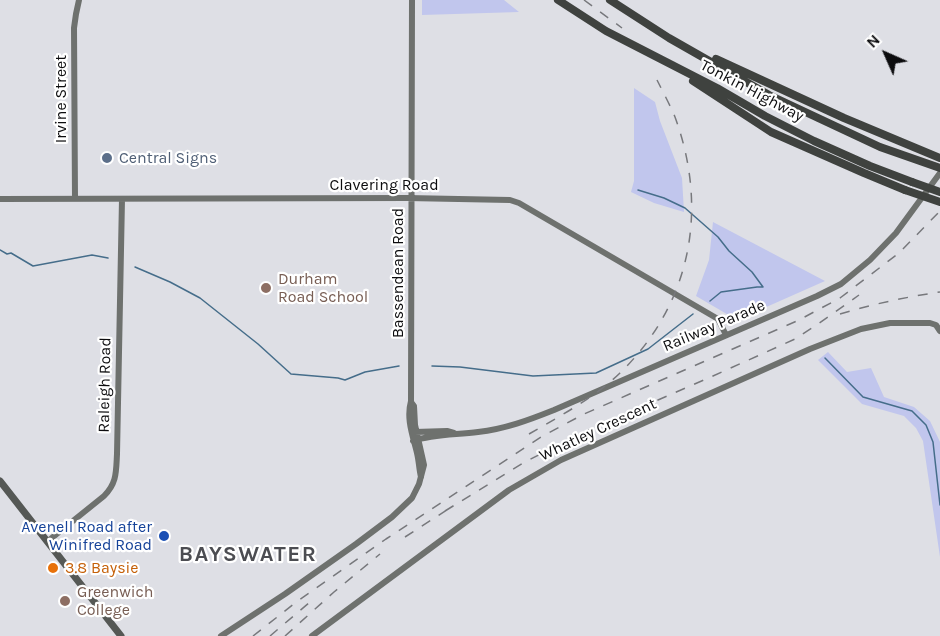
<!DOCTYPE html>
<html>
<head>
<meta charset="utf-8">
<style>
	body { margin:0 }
	#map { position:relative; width:940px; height:636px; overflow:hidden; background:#dedfe5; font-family:Karla,sans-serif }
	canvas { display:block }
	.north { position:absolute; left:856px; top:24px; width:60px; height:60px; -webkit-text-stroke:4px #fff; paint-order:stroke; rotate:315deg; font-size:16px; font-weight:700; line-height:24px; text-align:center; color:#0c0c0e }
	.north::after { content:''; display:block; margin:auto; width:21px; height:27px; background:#0c0c0e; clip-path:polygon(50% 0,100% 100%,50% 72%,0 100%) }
</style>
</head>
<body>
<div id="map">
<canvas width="940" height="636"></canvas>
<div class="north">N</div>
</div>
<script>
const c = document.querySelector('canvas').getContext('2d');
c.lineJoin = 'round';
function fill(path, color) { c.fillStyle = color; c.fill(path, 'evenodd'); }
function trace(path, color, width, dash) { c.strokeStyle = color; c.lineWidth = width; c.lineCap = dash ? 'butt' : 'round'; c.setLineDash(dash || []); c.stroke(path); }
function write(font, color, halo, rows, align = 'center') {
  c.font = font + ' Karla,sans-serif'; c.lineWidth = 4.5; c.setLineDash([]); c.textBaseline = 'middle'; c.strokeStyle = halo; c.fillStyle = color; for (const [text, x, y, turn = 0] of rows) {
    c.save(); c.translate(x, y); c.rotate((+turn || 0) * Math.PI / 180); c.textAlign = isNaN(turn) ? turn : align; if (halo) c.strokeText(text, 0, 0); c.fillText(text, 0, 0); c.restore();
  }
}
fill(new Path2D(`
	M422,0H504L519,12L422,15Z
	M634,88L655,102L660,121L682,178L684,212L654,203L631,192L634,181Z
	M713,222L825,281L737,320L696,296L709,260Z
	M828,352L847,372L871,368L884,397L914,407L930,421L940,442V557L923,441L916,428L904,416L862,404L818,360Z`), '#c1c6ed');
trace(new Path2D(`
	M638,190L664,198L685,208L718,237L729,251L752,272L763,287
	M0,250L7,254L11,253L33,266L92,255L108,258
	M135,267L170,282L200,298L258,344L291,374L338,378L345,380L365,372L399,366
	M710,301L721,292L757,287H762
	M825,358L863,397L912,411L926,425L933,442L940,505
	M432,366L460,367L533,376L596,373L648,349L693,314`), '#456d8a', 1.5);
trace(new Path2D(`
	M412,0L411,401C406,419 413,436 417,453C419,461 419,469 421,477
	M0,199L407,198L510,200L519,203L718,319L726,335
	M75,199L74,28L76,14L79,0
	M415,432L447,431L454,433
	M413,441C434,434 456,435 478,432C505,429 529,420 554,410L817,296L841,284L870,260L896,233L940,173
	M48,541L104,496C117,483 116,472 117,454L122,199
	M221,636L285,594L356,544L392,517L412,498L419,484L424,465L415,425L414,406L411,402
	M312,636L509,490L561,460L810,349L861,329L890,323H930L936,325L940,331`), '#6e716e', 6);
trace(new Path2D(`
	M0,481L121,636`), '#555855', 7);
trace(new Path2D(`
	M558,0L606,31L717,88L765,116L814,141L870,166L912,182
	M610,0L669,38L769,95L880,147L940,168
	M716,59L844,118L940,158
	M693,81L771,132L864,173L905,190`), '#3f423f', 8);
trace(new Path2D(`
	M584,0L622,28
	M840,314C873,304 906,297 940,292
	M529,434C560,416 594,398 620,373C691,304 709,210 675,117C670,105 663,92 657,80
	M445,511L523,463L580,434L713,376L795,339L818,324L859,295
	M405,537L453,506
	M253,636L295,603L386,539L541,437L584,414L799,320L840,298L899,253L940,211
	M270,636L310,602
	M285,636L334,592L380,554`), '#77787c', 1.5, [10, 10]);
trace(new Path2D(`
	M912,182L940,192
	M905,190L940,202`), '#3f423f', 8);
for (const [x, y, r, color] of [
	[107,158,6,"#5c6f8a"],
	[266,288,6,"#8d6e63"],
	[164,536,6,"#1a4fb4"],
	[53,568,6,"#e8710a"],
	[65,601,6,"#8d6e63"]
]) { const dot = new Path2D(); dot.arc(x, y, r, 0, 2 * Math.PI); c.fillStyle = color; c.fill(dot); trace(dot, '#fff', 2); }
write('16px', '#0c0c0e', '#fff', [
	["Tonkin Highway",752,91,28],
	["Irvine Street",61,99,-90],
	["Clavering Road",384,185],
	["Bassendean Road",398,273,-90],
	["Railway Parade",714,326,-23],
	["Raleigh Road",105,385,-89],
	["Whatley Crescent",598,430,-25]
]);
write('16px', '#4e5e75', '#fff', [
	["Central Signs",119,158]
], 'left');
write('16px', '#785e54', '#fff', [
	["Durham",278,279],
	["Road School",278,297],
	["Greenwich",77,592],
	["College",77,610]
], 'left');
write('16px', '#164399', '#fff', [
	["Avenell Road after",152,527],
	["Winifred Road",152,545]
], 'right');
write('16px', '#c56008', '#fff', [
	["3.8 Baysie",65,568]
], 'left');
c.letterSpacing = '1.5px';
write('bold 22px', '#4c4d52', '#fff', [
	["BAYSWATER",248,555]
]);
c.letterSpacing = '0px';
</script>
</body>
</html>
